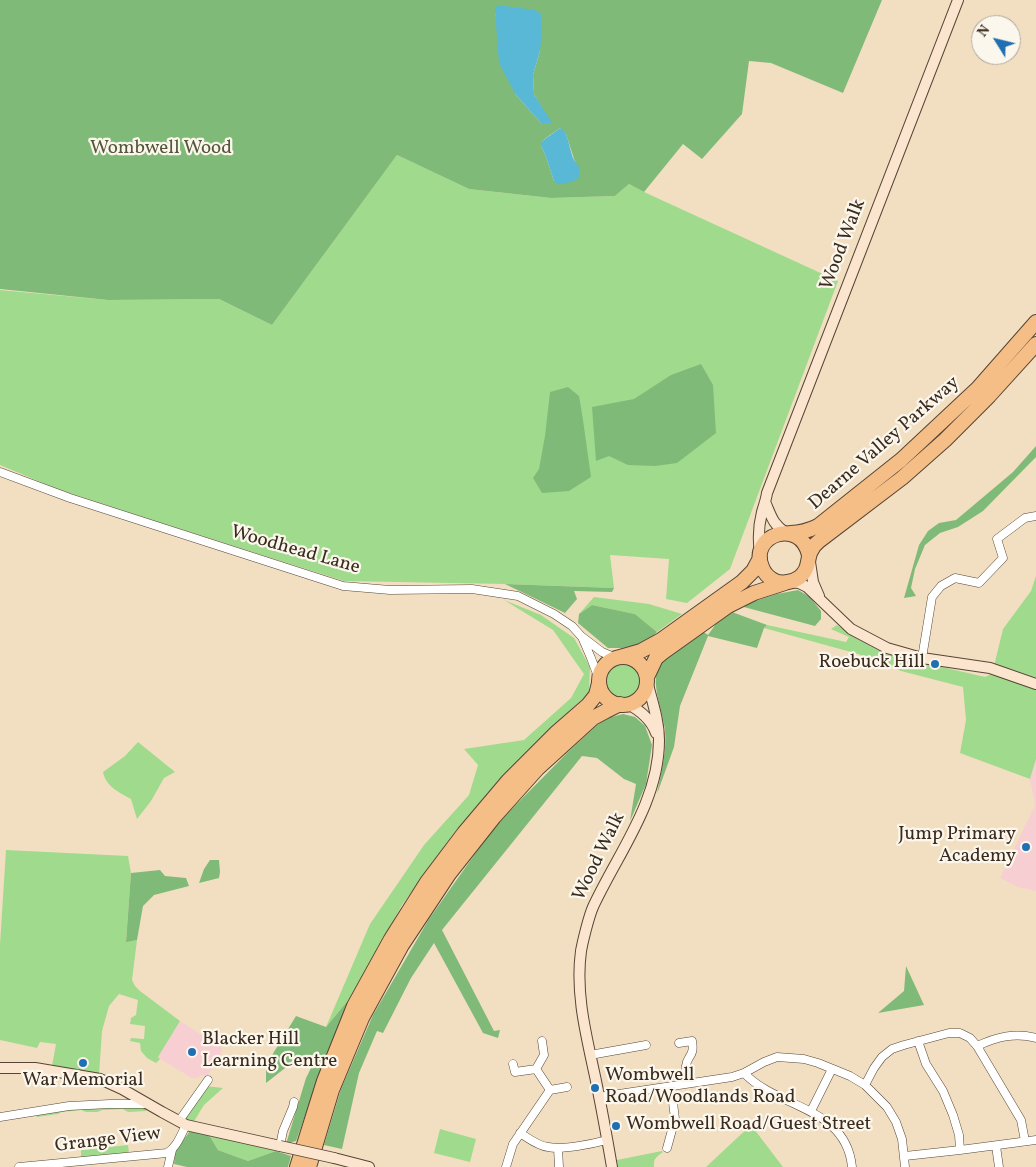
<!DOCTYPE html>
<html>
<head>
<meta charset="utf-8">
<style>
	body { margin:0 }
	#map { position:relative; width:1036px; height:1167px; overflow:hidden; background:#f2dfc1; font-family:Vollkorn,serif }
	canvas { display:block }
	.north { position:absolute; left:971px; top:15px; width:50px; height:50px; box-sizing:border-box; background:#fbf7ec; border:1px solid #aea59a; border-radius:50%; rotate:306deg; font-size:14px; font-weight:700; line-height:20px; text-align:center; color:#3b2a1e }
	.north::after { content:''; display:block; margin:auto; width:18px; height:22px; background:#1f6fb2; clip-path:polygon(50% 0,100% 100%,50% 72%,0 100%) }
</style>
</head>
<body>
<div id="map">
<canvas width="1036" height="1167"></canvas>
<div class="north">N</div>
</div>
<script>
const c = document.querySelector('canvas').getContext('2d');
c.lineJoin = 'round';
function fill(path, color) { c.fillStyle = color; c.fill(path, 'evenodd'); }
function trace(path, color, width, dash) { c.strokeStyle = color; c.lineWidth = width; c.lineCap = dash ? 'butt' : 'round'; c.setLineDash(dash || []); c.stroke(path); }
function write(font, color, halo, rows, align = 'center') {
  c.font = font + ' Vollkorn,serif'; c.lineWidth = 4.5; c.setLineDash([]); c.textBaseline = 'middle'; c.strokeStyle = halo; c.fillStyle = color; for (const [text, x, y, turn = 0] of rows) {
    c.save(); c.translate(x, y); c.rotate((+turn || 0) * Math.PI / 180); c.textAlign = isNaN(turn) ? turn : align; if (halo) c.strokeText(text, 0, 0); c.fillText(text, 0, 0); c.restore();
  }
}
fill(new Path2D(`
	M1036,759V891L1017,887L1000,878L1035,805L1030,779Z
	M180,1021L222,1048L220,1057L207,1076L202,1075L197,1078H192L157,1057Z`), '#f7cfd2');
fill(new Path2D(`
	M397,155L469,189L551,198L615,196L629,184L644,192L838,281L730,569L687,603L666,599L669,559L610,555L614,588L505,584L344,581L164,524L57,489L0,465V290L108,300L219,299L272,325Z
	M1036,576V678L994,666L1003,629L1031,591Z
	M594,597L649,604L682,614L657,632L635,614L592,605L579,614Z
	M504,600L541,615L574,638L590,667L589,693L547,732L500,780L453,834L402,905L355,992L326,1027L370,924L424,845L469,795L478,765L464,749L524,740L571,698L584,674L553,630Z
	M767,625L846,642L849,637L831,629L837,625L859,640L886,654L985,677L993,673L1036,689V759L1030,779L960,753L966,720L963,687L901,671L858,654L764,628Z
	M604 681a18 18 0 1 1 36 0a18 18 0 1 1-36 0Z
	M138,742L175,772L164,778L151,801L137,819L131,799C119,792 106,787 103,772L125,756Z
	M6,850L128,856L131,873L126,941L137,940L132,980L135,986L140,991L180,1021L158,1057L160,1059L156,1063L147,1058L141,1051L140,1043L130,1041L131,1038L144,1039L145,1026L130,1024L131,1018L136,1015L138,1000L119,994L109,1006L102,1031L99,1075L52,1066L56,1044L40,1042L37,1048L0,1040V944Z
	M206,1086L223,1088L204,1105L193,1123L185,1119Z
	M139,1106L147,1109L146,1111L128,1112L123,1109L103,1110L97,1112H86L81,1110L62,1112L58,1114L37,1117L34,1113L69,1107Z
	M751,1125L783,1167H706Z
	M440,1129L476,1139L470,1162L434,1153Z
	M209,1135L276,1151L248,1161L218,1150Z
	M128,1145L129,1153L81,1158V1150Z
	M662,1151L663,1152C657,1156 653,1159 654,1167H618L617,1160Z`), '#a0da8d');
fill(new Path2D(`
	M0,0H882L843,93L771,63L749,61L742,114L702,159L683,144L644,192L629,184L615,196L551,198L469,189L397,155L272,325L219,299L108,300L0,289ZM495,12L540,51L533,75L534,94L551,123H541L516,95L497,24ZM560,128L566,134L574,159L580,172L554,181L545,154L541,146V142L550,135Z
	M701,364L713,385L716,433L677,463L655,466L628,465L609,456L596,461L592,407L634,399L671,375Z
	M568,387L579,396L583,420L591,477L569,491L542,493L533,478L539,469L545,436L550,392Z
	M1036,446V457L983,511L958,527L940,533L925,545L915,569L911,588L916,596L904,598L919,545L928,531L939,523L956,520L1013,472Z
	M505,584L614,588L612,592L574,591L577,599L565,613Z
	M798,590L810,597L821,611V619L815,626L740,606L777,594Z
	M592,605L635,614L657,632L647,642L622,648H608L578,623L579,614Z
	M732,612L767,625L764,628L757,648L708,636L680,706L674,747L657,794C661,773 667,751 665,729C663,712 651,685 658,668C664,655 690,640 702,631L708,635L718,621Z
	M623,714L635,717L645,726L652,745L646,784L630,821L636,784L624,779L597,758L582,756L442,930L494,1031L500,1030L498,1038L483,1033L434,943L411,978L383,1033L377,1031L359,1073L342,1149L324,1145L341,1089L373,1015L429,919L494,827L568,752L604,719Z
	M210,860H219L220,872L219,878L199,883L204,869Z
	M160,870L165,876L186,878L189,886L154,895L143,906L137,940L126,942L131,873Z
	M906,966L924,1005L878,1013L904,991Z
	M355,992L323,1065L296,1141L286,1144L306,1078L319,1052L289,1065L266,1083V1065L296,1016L326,1027Z
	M190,1131L209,1135L218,1150L248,1161L276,1151L291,1156L288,1167H187L174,1164L175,1152Z`), '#80ba78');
fill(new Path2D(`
	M497,5L535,10L541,14L542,32L540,51L533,75L534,94L552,123H541L516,95L499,63L495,12Z
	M560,128L564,131L566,134C569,142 570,150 573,158C575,162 580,167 580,172C581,183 564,183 557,184L554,181L545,154L541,146V142Z`), '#58b8d6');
const street = new Path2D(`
	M0,472L70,498L343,586L390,590L472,589L518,596L554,614L572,626L581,636L602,652L616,658
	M582,637L591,658L599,679
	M922,658L932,597L941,586L955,578L979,583L1003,558L997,539L1025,518L1036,516
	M918,1041L926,1064L943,1091L953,1115L959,1135L960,1150
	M679,1043L692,1041C695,1057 687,1055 686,1066C685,1071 688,1078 688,1083
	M977,1046C997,1037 1015,1032 1036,1038
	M590,1055L646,1045
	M513,1064L515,1072L536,1069
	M744,1073C778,1109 846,1106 852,1167
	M865,1085L874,1068L882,1057L892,1049L904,1045L949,1033H960L970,1038L977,1046L1021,1120L1025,1141
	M550,1090L567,1087
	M599,1097L732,1077L744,1073L764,1062L777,1057L804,1059L818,1063L850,1076L865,1085L887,1107L896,1122L902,1139L905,1167
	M811,1111L832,1069
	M0,1117L69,1106L110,1104H147
	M179,1121L208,1080
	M520,1133C528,1138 538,1146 548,1147C563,1150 592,1144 607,1140
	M280,1146L283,1131L293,1107L294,1102
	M996,1146L999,1167
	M558,1148L559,1167
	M667,1148L675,1119L671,1086
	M905,1156L960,1150L1036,1140
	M19,1167L167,1153C177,1147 181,1135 186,1125
	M168,1167L172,1150
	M506,1167L513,1144L550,1090L536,1069L544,1055L542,1041`);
const secondary = new Path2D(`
	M766,504C772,518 773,524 786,533
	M760,552C758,540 759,524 762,512C764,505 766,500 767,493L958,0
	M810,562L813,582L819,596
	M789,582L799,583L807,587L851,629L887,648L922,658L990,668L1036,684
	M628,704C641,711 651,719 656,733
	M0,1068H35L100,1079L122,1089L162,1112L186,1125L280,1146
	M334,1158L369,1167
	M612,1167C607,1138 602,1110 596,1081C587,1038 575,995 581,951C583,940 589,916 593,907C618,853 659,802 659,740C659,720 652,701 647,681`);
const highway = new Path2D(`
	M790,533C800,533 808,531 818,526L901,460L978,388L1036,322
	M809,555C800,516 748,536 762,567C764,573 769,578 775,581C783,584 793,582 800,577C809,569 807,562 810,553C812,548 815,544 819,541L902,478L945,440L989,396L1036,344
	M620,657L641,651L661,640L742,582L753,571L760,558
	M599 681a24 24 0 1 1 48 0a24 24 0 1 1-48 0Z
	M647,677L656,658L662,653L728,606L754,593L785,583
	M297,1167L324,1081L354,1006L391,939L427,882L464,833L508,781L557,732L588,705L596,695L599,683
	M309,1167L332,1090L362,1018L402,945L449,874L494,817L538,768L593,718L606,711L620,704`);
trace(street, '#564536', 9);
trace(secondary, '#564536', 12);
trace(highway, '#564536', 16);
trace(street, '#fff', 8);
trace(secondary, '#fbe5cf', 10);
trace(highway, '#f6be87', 14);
const secondaryBridge = new Path2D(`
	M280,1146L334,1158`);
trace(secondaryBridge, '#564536', 12, []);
trace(secondaryBridge, '#fbe5cf', 10);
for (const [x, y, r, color] of [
	[935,664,5,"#1f6fb2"],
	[1026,847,5,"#1f6fb2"],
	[192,1052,5,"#1f6fb2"],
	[83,1063,5,"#1f6fb2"],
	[595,1088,5,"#1f6fb2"],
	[616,1126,5,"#1f6fb2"]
]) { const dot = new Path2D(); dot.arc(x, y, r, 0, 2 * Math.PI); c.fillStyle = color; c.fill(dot); trace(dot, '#fbf7ec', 2); }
write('19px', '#54563a', '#fbf7ec', [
	["Wombwell Wood",161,150]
]);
write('19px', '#3b2a1e', '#fbf7ec', [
	["Wood Walk",844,245,-69],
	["Dearne Valley Parkway",885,444,-41],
	["Woodhead Lane",295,551,16],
	["Wood Walk",600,857,-64],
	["Grange View",108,1141,-7]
]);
write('19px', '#3b2a1e', '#fbf7ec', [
	["Roebuck Hill",925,664,"right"],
	["Jump Primary",1016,836,"right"],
	["Academy",1016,858,"right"],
	["Blacker Hill",202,1041],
	["Learning Centre",202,1063],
	["Wombwell",605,1077],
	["Road/Woodlands Road",605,1099],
	["War Memorial",83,1082,"center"],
	["Wombwell Road/Guest Street",626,1126]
], 'left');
</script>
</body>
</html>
